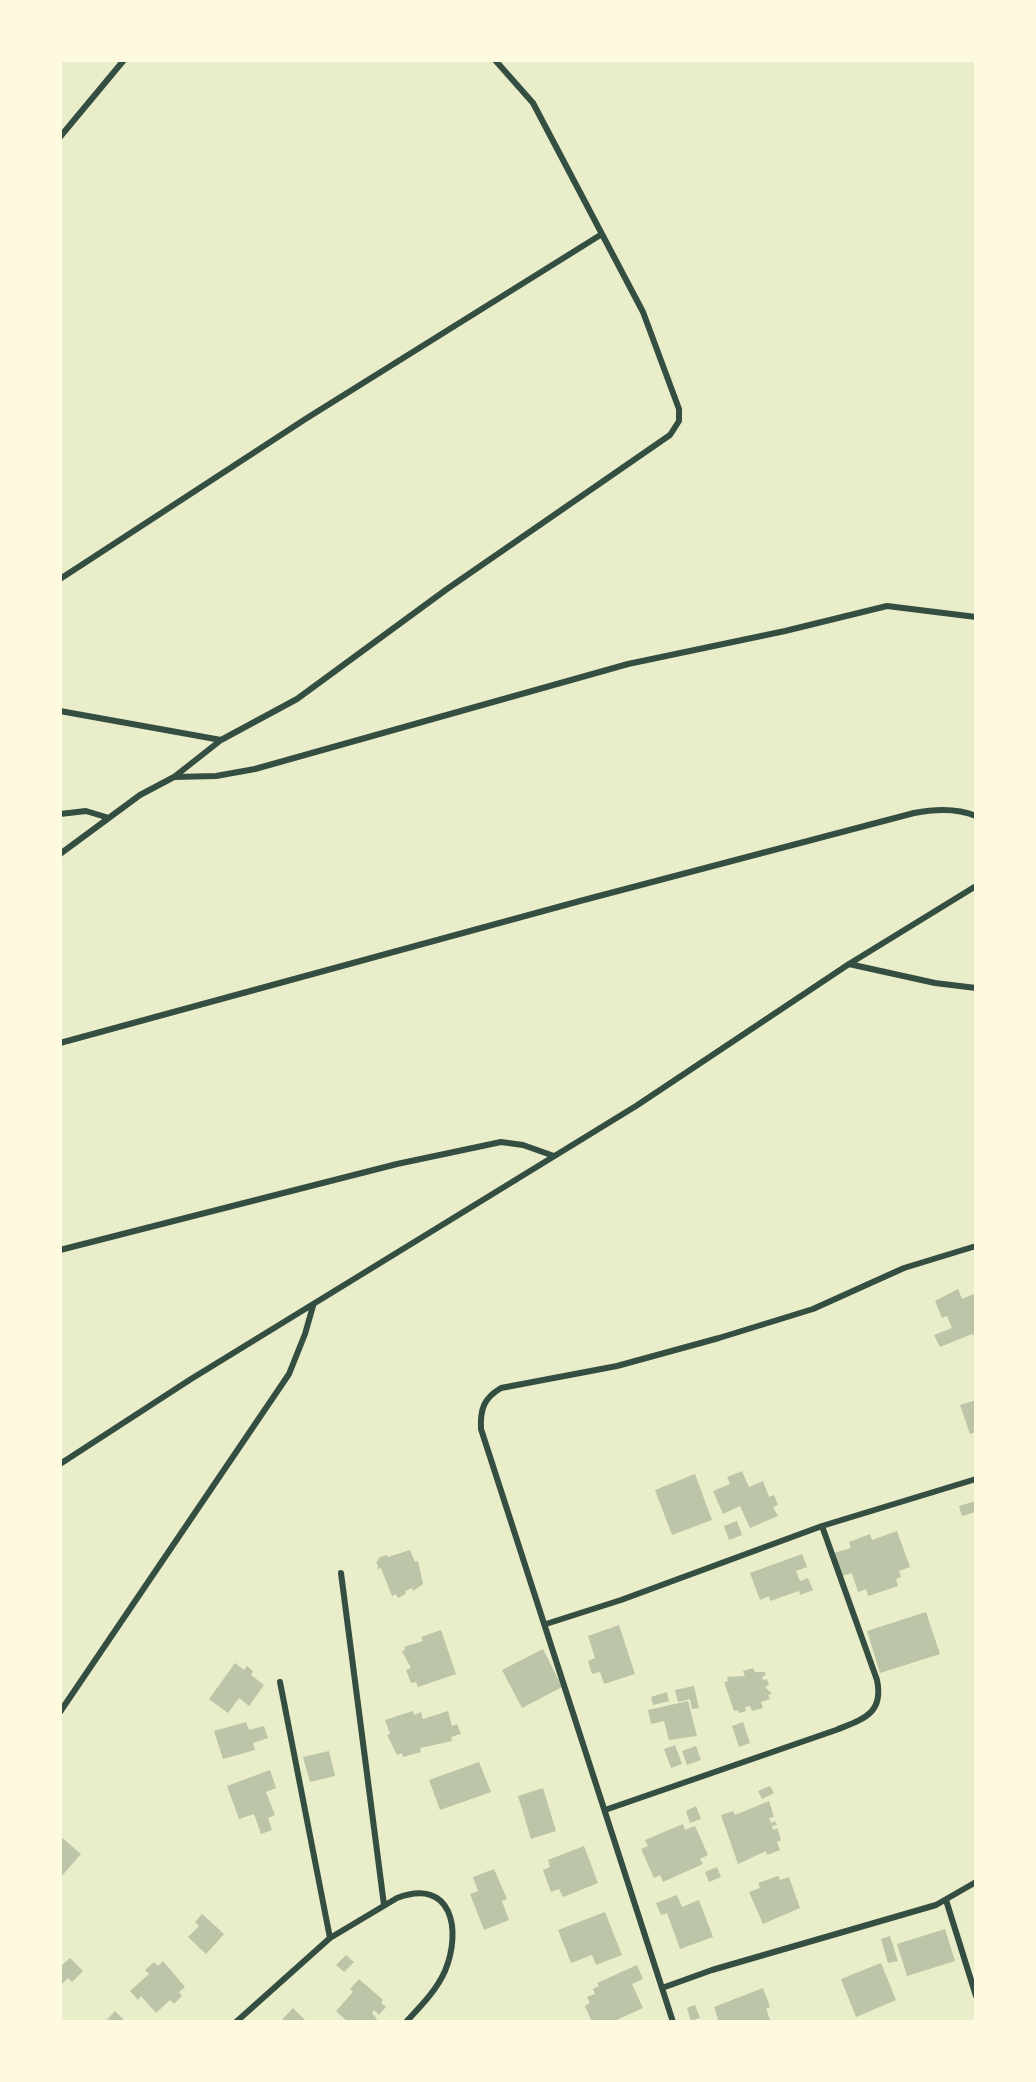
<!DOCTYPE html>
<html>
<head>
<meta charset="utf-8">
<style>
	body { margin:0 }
	#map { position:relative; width:1036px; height:2082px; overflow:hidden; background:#e9edc9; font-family:Poppins,sans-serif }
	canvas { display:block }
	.frame { position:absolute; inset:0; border:62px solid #fefae0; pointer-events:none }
</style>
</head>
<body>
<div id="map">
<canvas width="1036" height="2082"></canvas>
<div class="frame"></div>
</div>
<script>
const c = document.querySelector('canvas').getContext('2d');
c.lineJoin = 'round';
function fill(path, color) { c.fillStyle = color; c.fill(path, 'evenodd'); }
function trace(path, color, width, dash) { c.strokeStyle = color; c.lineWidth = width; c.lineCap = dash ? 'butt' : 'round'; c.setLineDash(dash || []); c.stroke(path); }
fill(new Path2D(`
	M958,1289L962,1299L976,1293V1338L972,1334L940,1347L934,1335L952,1328L947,1316L942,1318L935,1301Z
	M976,1400V1432L970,1434L960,1405Z
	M742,1471L749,1487L763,1481L769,1497L774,1495L778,1505L773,1507L778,1516L750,1528L740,1506L723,1514L713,1491L730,1484L727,1477Z
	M695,1474L712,1520L672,1535L655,1490Z
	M976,1501V1512L962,1516L959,1506Z
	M737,1521L742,1535L729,1540L724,1526Z
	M897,1531L910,1567L899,1571L901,1577L896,1579L898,1586L868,1596L866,1589L858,1592L852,1573L842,1576L834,1553L851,1548L849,1542L870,1534L872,1540Z
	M410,1550L415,1562L418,1561L423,1584L413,1591L412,1588L405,1591L406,1594L398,1598L396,1594L392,1596L381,1568L377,1569L378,1565L376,1563L380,1557L387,1555L388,1557Z
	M802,1554L807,1567L796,1571L800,1581L808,1578L813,1590L800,1595L799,1591L770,1601L769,1596L760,1600L750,1573Z
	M926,1612L940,1654L880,1673L867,1631Z
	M619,1625L635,1674L604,1684L600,1672L592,1674L588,1661L595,1658L588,1636Z
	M441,1630L456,1674L418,1687L416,1682L411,1683L406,1670L411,1668L402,1651L405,1650L404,1647L423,1641L421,1637Z
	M543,1649L562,1687L522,1708L502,1670Z
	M235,1663L244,1670L247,1666L253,1671L251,1675L264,1685L249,1706L239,1698L228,1713L209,1699Z
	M753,1668L755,1672H765L766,1675L762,1677L763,1680L767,1679L769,1685L765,1687L772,1694L768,1695L770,1699L761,1702L763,1708L752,1711L750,1706L745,1707L746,1711L739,1713L738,1710L734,1711L724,1682L728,1681L727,1677L745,1676L743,1671Z
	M694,1686L699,1708L692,1709L690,1699L678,1702L675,1690Z
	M667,1692L669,1701L653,1705L651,1697Z
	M688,1701L697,1736L669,1740L664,1721L651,1724L648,1710Z
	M413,1711L414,1715L421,1712L423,1719L448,1711L452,1726L457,1724L461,1734L451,1737L452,1741L420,1748L421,1752L403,1757L402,1753L397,1755L387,1735L390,1734L385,1720Z
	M246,1722L249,1730L264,1726L268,1738L253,1743L255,1750L223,1759L214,1731Z
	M743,1722L750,1743L739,1747L732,1726Z
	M675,1745L682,1764L671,1768L664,1749Z
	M696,1746L701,1760L687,1765L682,1751Z
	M329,1751L335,1776L310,1782L303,1757Z
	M479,1762L491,1792L440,1810L429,1780Z
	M270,1770L276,1788L266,1792L275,1815L268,1818L272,1830L261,1834L254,1814L239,1819L227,1786Z
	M770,1786L774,1793L762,1799L758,1791Z
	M543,1788L556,1831L531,1839L518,1796Z
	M769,1801L774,1817L769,1818L771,1823L775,1821L777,1825L772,1826L773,1830L777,1828L781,1840L777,1842L780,1850L767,1855L766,1851L738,1864L721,1815L733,1811L735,1815Z
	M696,1806L701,1819L690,1823L686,1811Z
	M683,1824L685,1830L695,1826L708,1855L700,1859L703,1864L663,1882L660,1875L654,1878L641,1849L648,1846L645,1840Z
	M60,1836L81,1854L60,1878Z
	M584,1846L598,1883L563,1897L559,1889L551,1892L543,1870L550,1867L548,1860Z
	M717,1867L721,1877L709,1882L705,1872Z
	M494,1869L507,1899L502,1901L509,1920L484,1930L470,1894L478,1891L473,1877Z
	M778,1876L780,1880L789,1877L800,1908L763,1924L749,1892L760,1888L758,1883Z
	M677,1895L682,1907L699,1900L713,1937L680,1949L667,1913L661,1915L656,1903Z
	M605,1912L622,1955L596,1965L592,1955L571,1963L558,1930Z
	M202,1914L224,1934L206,1954L188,1937L199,1926L195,1922Z
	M945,1929L955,1961L907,1976L897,1944Z
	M890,1936L898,1961L888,1963L881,1939Z
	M346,1955L354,1962L344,1972L336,1965Z
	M70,1958L83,1971L72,1982L68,1978L60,1986V1967Z
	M163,1961L185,1987L179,1992L182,1996L174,2004L170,2000L156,2013L141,1996L138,2000L130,1991L149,1974L145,1970L154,1962L158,1966Z
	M881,1963L896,2000L856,2017L841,1979Z
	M637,1965L643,1979L632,1984L643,2008L612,2022H592L585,2006L590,2003L587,1997L595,1994L593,1989L599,1986L597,1983Z
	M359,1979L383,2000L381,2003L386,2007L379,2015L374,2010L372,2013L377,2019L374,2022H348L336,2011L353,1992L350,1989Z
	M763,1988L770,2007L766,2009L771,2022H719L714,2007Z
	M695,2005L700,2018L691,2021L687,2008Z
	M293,2008L307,2022H280Z
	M115,2011L126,2022H105Z`), '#bcc5a7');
trace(new Path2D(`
	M60,137L124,60
	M60,579L307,418L602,234
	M60,711L221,740
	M174,777L216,776L255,769L628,664L785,631L887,606L976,617
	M60,814L86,811L109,818
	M60,854L140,795L174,777L221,740L297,699L447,589L670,435L679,421V409L643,312L533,103L495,60
	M849,964L935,983L976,988
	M60,1043L580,901L914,813C934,809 957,808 976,816
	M60,1250L397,1164L501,1142L523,1145L554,1156
	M60,1464L191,1379L636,1106L849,964L976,886
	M341,1573L384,1905
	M546,1624L621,1600L822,1526L976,1479
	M280,1682L330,1938
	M60,1712L289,1374L305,1334L313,1306
	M605,1810L836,1730C863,1719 884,1714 877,1680L822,1526
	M946,1900L976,1996
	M662,1988L712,1970L936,1905L976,1882
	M236,2022L330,1938L397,1898C452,1877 462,1930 445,1971C436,1991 421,2006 406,2022
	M673,2022L481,1429C480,1409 484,1398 501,1388L617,1366L719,1338L813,1309L904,1268L976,1246`), '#344e41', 6);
</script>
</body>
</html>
